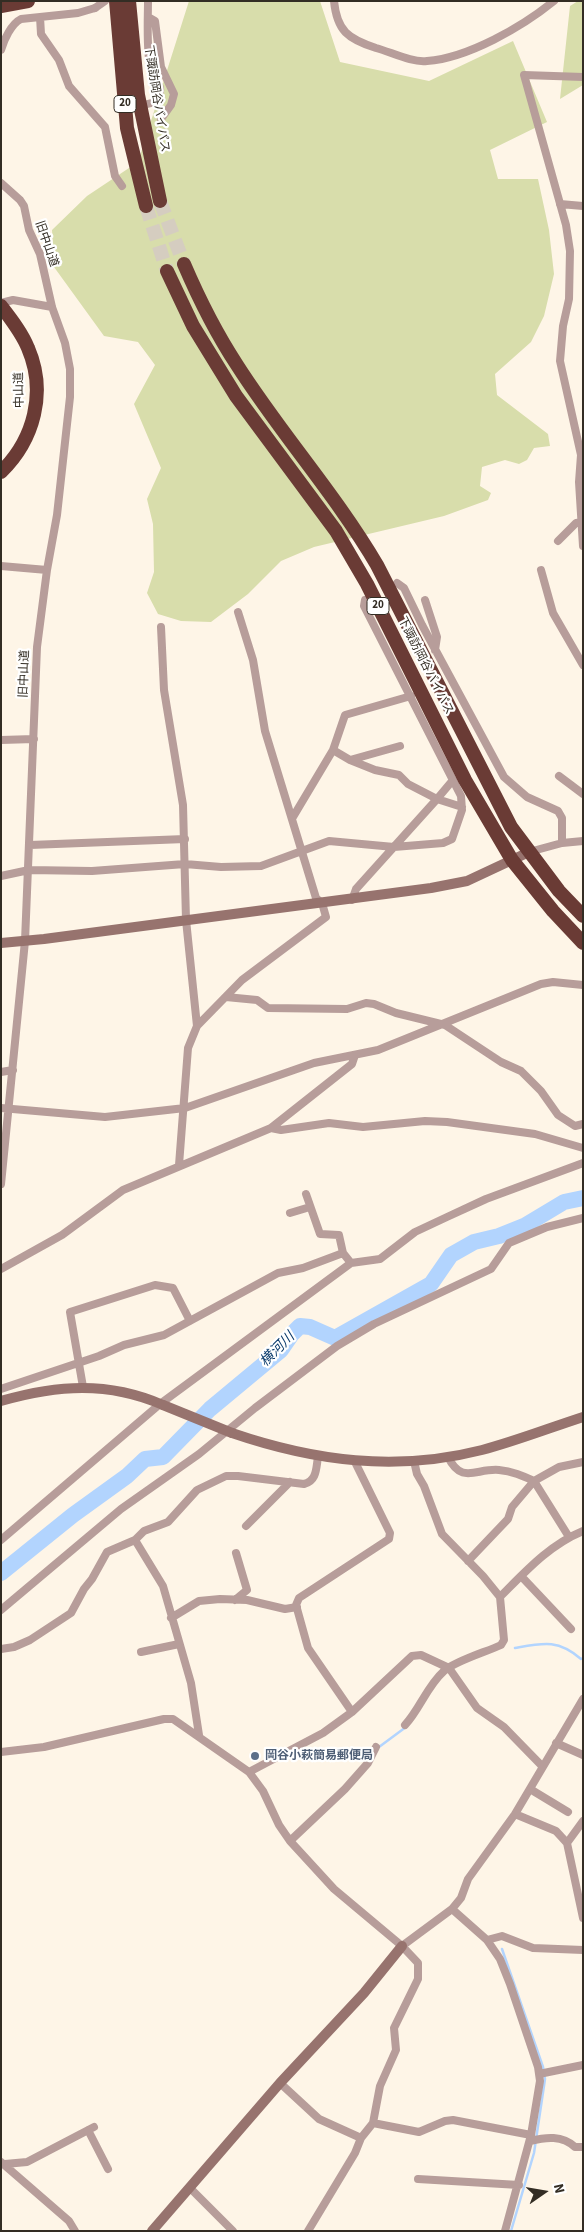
<!DOCTYPE html>
<html>
<head>
<meta charset="utf-8">
<style>
	body { margin:0 }
	#map { position:relative; width:584px; height:2232px; overflow:hidden; background:#fef5e7; font-family:"Source Sans 3",sans-serif }
	canvas { display:block }
	.frame { position:absolute; inset:0; border:2px solid #332d24; pointer-events:none }
	.north { position:absolute; left:519px; top:2167px; width:50px; height:50px; -webkit-text-stroke:4px #fff; paint-order:stroke; rotate:77deg; font-size:14px; font-weight:700; line-height:20px; text-align:center; color:#332d24 }
	.north::after { content:''; display:block; margin:auto; width:18px; height:22px; background:#332d24; clip-path:polygon(50% 0,100% 100%,50% 72%,0 100%) }
</style>
</head>
<body>
<div id="map">
<canvas width="584" height="2232"></canvas>
<div class="frame"></div>
<div class="north">N</div>
</div>
<script>
const c = document.querySelector('canvas').getContext('2d');
c.lineJoin = 'round';
function fill(path, color) { c.fillStyle = color; c.fill(path, 'evenodd'); }
function trace(path, color, width, dash) { c.strokeStyle = color; c.lineWidth = width; c.lineCap = dash ? 'butt' : 'round'; c.setLineDash(dash || []); c.stroke(path); }
function write(font, color, halo, rows, align = 'center') {
  c.font = font + ' "Source Sans 3","Noto Sans JP",sans-serif'; c.lineWidth = 4.5; c.setLineDash([]); c.textBaseline = 'middle'; c.strokeStyle = halo; c.fillStyle = color; for (const [text, x, y, turn = 0] of rows) {
    c.save(); c.translate(x, y); c.rotate((+turn || 0) * Math.PI / 180); c.textAlign = isNaN(turn) ? turn : align; if (halo) c.strokeText(text, 0, 0); c.fillText(text, 0, 0); c.restore();
  }
}
fill(new Path2D(`
	M189,1H320L340,62L429,81L513,41L547,122L490,150L498,179H538L549,230L554,274L544,316L531,342L495,374L497,395L548,434L550,446L534,448L527,460L519,464L505,460L482,467L480,486L491,493L488,500L444,516L314,547L281,561L248,594L211,622L181,621L158,614L147,593L154,572L153,524L147,499L161,468L134,404L155,365L138,342L104,336L54,267L52,230L87,196L138,162Z
	M578,1H583V85L560,99L570,6Z`), '#d8ddab');
trace(new Path2D(`
	M515,1648C543,1643 558,1639 581,1659L583,1658
	M379,1747L406,1727
	M502,1949L543,2067L545,2079L534,2153L511,2231`), '#b2d4fe', 2.5);
trace(new Path2D(`
	M1,1573L73,1515L127,1476L145,1459L163,1457L210,1409L281,1350L292,1334L300,1326L310,1327L335,1338L431,1284L451,1255L474,1242L499,1236L524,1226L564,1202L583,1198`), '#b2d4fe', 16);
trace(new Path2D(`
	M160,201L184,264
	M146,206L167,271`), '#d5cdc0', 14, [14, 7]);
trace(new Path2D(`
	M334,1C337,31 348,39 376,48C391,52 412,63 427,61C468,58 522,27 554,1
	M40,17L41,34L59,60L69,86L105,127L115,176L122,186
	M148,17L155,21L161,67L174,94L171,105L161,119
	M1,50C4,40 11,24 21,19L78,13L95,8
	M583,77L524,75L566,225L570,251L569,299L563,326L560,361L581,455L579,482L583,546
	M140,106L155,102C167,85 155,85 151,70C146,52 148,20 148,1
	M1,183L20,200L24,206L29,230L40,254L52,307L65,343L70,369V397L57,515L47,570L37,647L25,941L1,1184
	M560,204L583,206
	M1,303L13,300L52,307
	M558,541L576,523L583,522
	M1,566L47,570
	M541,570L553,613L583,665
	M397,583L404,588L422,625L504,777L527,797L558,811L562,818V843
	M425,600L437,637L435,650
	M161,627L164,690L183,805L186,920L197,1026
	M1,740L34,739
	M400,746L350,760L333,750L345,715L411,696
	M350,760L375,770L399,775L408,784L437,799L453,780
	M559,776L583,794
	M293,817L333,750
	M30,845L185,839
	M529,852L562,843L583,841
	M1,876L29,870L92,871L185,864L221,867L261,866L329,841L394,847L443,843L452,839L462,810L461,796L364,606L365,600
	M352,900L356,889L437,799L462,807
	M226,997L257,1000L268,1008L347,1009L366,1003L374,1004L396,1013L445,1025L501,1062L521,1071L541,1091L558,1115L575,1126L583,1124
	M1,1072L13,1070
	M1,1108L105,1117L185,1108L314,1063L378,1050L541,984L553,982L583,985
	M271,1128L281,1130L329,1123L363,1127L425,1121L447,1122L535,1134L583,1148
	M179,1165L188,1048L197,1026L242,980L326,917L322,903L316,898L265,731L253,660L238,612
	M306,1194L320,1234L339,1235L343,1253
	M290,1213L310,1207
	M1,1269L62,1235L123,1190L271,1128L352,1064L355,1055
	M83,1387L70,1312L155,1285L173,1288L190,1321
	M1,1389L99,1356L124,1345L164,1335L278,1273L303,1268L343,1253L351,1263
	M448,1457C462,1485 476,1468 499,1470C512,1471 523,1476 534,1481L559,1467L583,1462
	M414,1461L417,1474L424,1486L442,1534L483,1576L500,1597
	M246,1526L290,1482
	M1,1540L160,1404L351,1263L380,1259L415,1232L447,1217L486,1199L583,1163
	M135,1540L163,1586L191,1683L199,1735
	M468,1561L508,1519L512,1507L534,1481L569,1537
	M521,1576L571,1629
	M235,1600L247,1590L236,1553
	M1,1610L121,1509L199,1454L255,1408L337,1346L374,1324L491,1269L509,1243L547,1227L583,1218
	M171,1618L199,1601L220,1599L247,1600L285,1609L297,1607
	M1,1649L14,1647L30,1640L71,1613L84,1589L92,1579L107,1552L135,1540L144,1531L168,1522L197,1490L226,1476H238L304,1484C317,1481 316,1468 318,1457
	M141,1652L179,1644
	M352,1712L308,1648L296,1605L299,1598L389,1539L390,1533L355,1462
	M405,1725C420,1709 427,1686 444,1671C455,1661 486,1652 501,1645L504,1640L500,1597C525,1572 549,1545 583,1531
	M556,1743L583,1755
	M1,1752L44,1747L164,1719H173L249,1772L263,1791L279,1825L290,1841L334,1889L402,1946L418,1963V1979L394,2028L396,2050L380,2086L373,2123
	M249,1772L323,1733L352,1712L412,1656L421,1655L449,1668L477,1708L504,1727L542,1766
	M530,1789L568,1812
	M515,1814L556,1831L567,1843
	M583,1821L567,1843L583,1918
	M290,1841L345,1789L368,1763L376,1747
	M452,1909L487,1940L500,1959L510,1984L538,2067L540,2081L531,2135L505,2231
	M487,1940L502,1936L533,1948L583,1950
	M402,1946L452,1909L461,1898L468,1879L515,1814L583,1699
	M539,2074L583,2065
	M280,2083L319,2119L361,2138
	M88,2130L108,2169
	M530,2141C546,2137 562,2135 575,2147H583
	M1,2162L69,2221L75,2231
	M5,2164L27,2162L94,2127
	M418,2179L519,2185
	M190,2188L233,2231
	M308,2231L355,2153L361,2138L373,2123L419,2132L445,2121L453,2120L531,2135`), '#b79d9a', 8);
trace(new Path2D(`
	M1,943L44,939L431,888L467,881L529,852
	M1,1401C57,1385 108,1381 163,1405
	M232,1433C314,1461 396,1472 482,1450C516,1441 549,1428 583,1417
	M152,2231L280,2083L364,1993L402,1946`), '#97736e', 10);
trace(new Path2D(`
	M116,1L127,128L146,206
	M129,1L138,95L160,201
	M1,6L28,1
	M184,264C199,299 216,333 237,365C281,434 336,495 377,565L511,827L559,891L583,916
	M167,271L193,326L236,396L336,531L367,584L465,780L512,860L553,911L583,943
	M1,306C11,319 22,333 28,348C47,392 34,440 1,472`), '#6a3b35', 14);
trace(new Path2D(`
	M95,8L105,1`), '#b79d9a', 8);
trace(new Path2D(`
	M163,1405L232,1433`), '#97736e', 10);
for (const [x, y, r, color] of [
	[255,1756,5,"#5c6f8a"]
]) { const dot = new Path2D(); dot.arc(x, y, r, 0, 2 * Math.PI); c.fillStyle = color; c.fill(dot); trace(dot, '#fff', 2); }
for (const [x, y, w] of [
	[125,104,22],
	[378,606,22]
]) { const box = new Path2D(); box.roundRect(x - w / 2, y - 8.5, w, 17, 4); c.fillStyle = '#fff'; c.fill(box); trace(box, '#332d24', 1); }
write('bold 11px', '#332d24', null, [
	["20",125,104],
	["20",378,606]
]);
write('12px', '#332d24', '#fff', [
	["下諏訪岡谷バイパス",156,99,81],
	["旧中山道",46,244,71],
	["中山道",20,390,-91],
	["下諏訪岡谷バイパス",425,666,63],
	["旧中山道",25,674,-88]
]);
write('bold 12px', '#4e5e75', '#fff', [
	["岡谷小萩簡易郵便局",265,1756]
], 'left');
write('italic 14px', '#0b3b6c', '#fff', [
	["横河川",278,1350,-45]
]);
</script>
</body>
</html>
